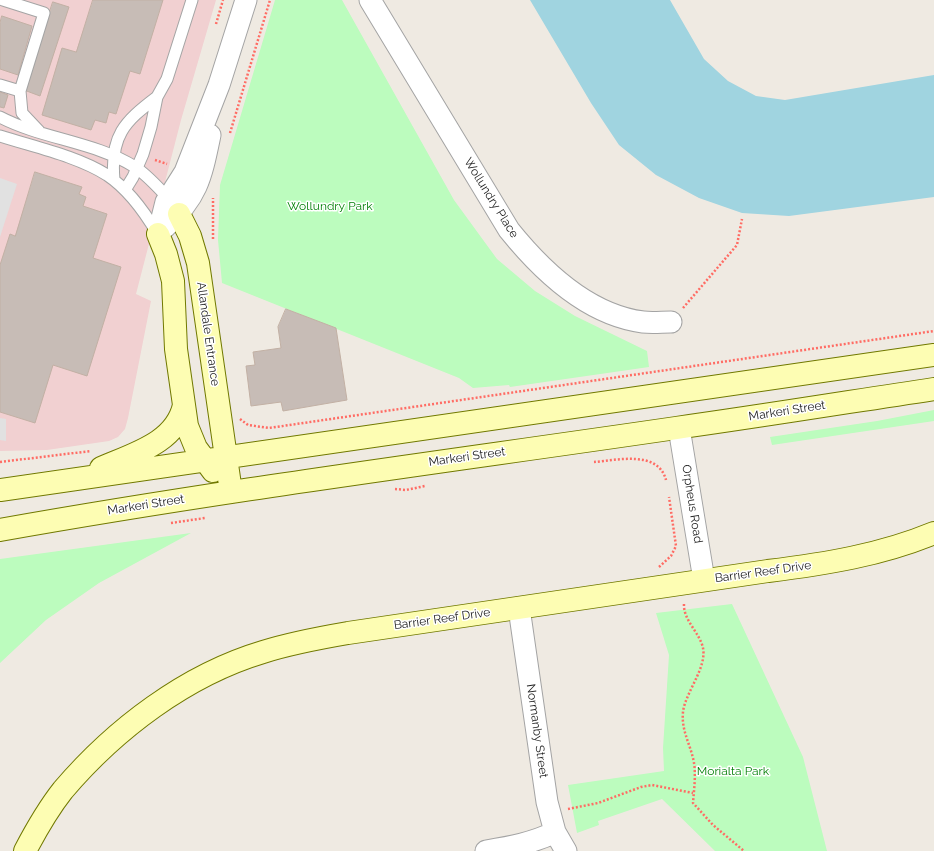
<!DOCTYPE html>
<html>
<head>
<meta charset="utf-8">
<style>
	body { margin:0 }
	canvas { display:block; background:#efeae2 }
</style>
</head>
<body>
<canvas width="934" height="851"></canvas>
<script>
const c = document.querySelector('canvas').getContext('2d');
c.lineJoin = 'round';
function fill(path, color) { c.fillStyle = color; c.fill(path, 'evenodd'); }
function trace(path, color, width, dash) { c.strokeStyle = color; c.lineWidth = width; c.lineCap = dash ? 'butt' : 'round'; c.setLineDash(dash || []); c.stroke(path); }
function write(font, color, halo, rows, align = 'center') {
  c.font = font + ' Raleway,sans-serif'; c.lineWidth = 3; c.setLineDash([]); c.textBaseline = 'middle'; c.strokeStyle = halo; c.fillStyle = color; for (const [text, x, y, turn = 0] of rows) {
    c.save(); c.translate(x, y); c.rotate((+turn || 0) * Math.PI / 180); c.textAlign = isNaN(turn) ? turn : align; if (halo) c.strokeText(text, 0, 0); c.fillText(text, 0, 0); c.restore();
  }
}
fill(new Path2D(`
	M0,0H216L181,120L136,294L151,301L128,418L125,429L118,437L109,441L47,450L0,451Z`), '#f1d0d1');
fill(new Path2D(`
	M275,0H342L454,200L497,259L535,291L575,316L647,351L649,367L510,387L509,385L473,388L459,378L222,283L218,240L220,185Z
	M934,410V421L772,445L770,437L877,421Z
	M191,533L99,583L46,620L0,663V559Z
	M732,604L803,757L827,851H715L662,799L598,821L599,825L577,833L568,785L664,771L663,748L669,655L656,613Z`), '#bcfcbe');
fill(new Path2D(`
	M0,178L17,184L0,237Z
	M0,418L6,419V441L0,440Z`), '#e1e1e1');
fill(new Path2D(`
	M530,0H670L704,59L728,81L756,96L785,100L934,75V197L789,216L742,213L699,198L656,175L619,145L591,103Z`), '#a0d4e0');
const building = new Path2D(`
	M93,0H163L140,74L130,71L116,114L109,112L106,123L95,120L91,130L42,115L62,48L76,52Z
	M53,2L69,7L40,96L24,90Z
	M2,16L32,26L18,75L0,69V23Z
	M0,92L8,95L4,108L0,107Z
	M35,172L82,187L79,194L86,197L83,206L107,214L93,258L121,267L87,376L53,365L35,423L0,412V265L10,234L15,236Z
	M286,309L336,328L347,400L283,411L281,402L251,406L246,366L255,365L253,352L281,348L278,327Z`);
fill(building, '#c7bcb6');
trace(building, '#c2b0a4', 1);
const lane = new Path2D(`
	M0,85L20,91L44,13L3,0
	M20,91L22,113L39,131
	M0,117C42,139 96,142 135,167C147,175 158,187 168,198
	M0,136C34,147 77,156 107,175C128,189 144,211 157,233
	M114,180C110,136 124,122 157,97
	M125,190L133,177L143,154L151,127L157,97L167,79L192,0`);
const street = new Path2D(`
	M370,0L509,230C542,271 588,315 643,322C652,323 662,322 671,322
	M165,227C198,196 201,178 210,135
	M158,234L166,202L185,172L219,85L246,0
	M679,428L704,580
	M519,608L547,802L555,832L566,851
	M486,851C510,847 533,843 555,832`);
const secondary = new Path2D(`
	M179,214L190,236L198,263L231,492
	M158,234L166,254L173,281L176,349L187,426L196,448L213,471
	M101,468C133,454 176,443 184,405
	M0,490L934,355
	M0,530C224,490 450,461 676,428C762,416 848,402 934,389
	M25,851C36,830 48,809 63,790C115,729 186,675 263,652C291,643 319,638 348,633L768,571C825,564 881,555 934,533`);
trace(lane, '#a4a4a4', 13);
trace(street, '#a4a4a4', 23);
trace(secondary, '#717900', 24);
trace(new Path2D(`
	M216,24L223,0
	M230,133L270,0
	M155,160L167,164
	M213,239V198
	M683,308L737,245L742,219
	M240,419L248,425L269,428L934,331
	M0,462L91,451
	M594,462C618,460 658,450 666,480
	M395,489L406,490L425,486
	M171,523L205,518
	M659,567L671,556L676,546L669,497
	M684,604C683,620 700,633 703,648C707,668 685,693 683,712C681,731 691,745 694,763C696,775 694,790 693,803L713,825L744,851
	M568,809L598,803L641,787L652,785L693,793`), '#ff6c64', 2.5, [2, 2]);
trace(lane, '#fff', 11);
trace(street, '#fff', 21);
trace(secondary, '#fdfdb3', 22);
write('12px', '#1d1d1d', '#fff', [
	["Wollundry Place",491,198,58],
	["Allandale Entrance",208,334,82],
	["Markeri Street",787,411,-9],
	["Markeri Street",467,457,-8],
	["Orpheus Road",692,504,81],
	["Markeri Street",146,505,-9],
	["Barrier Reef Drive",763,572,-8],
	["Barrier Reef Drive",442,619,-8],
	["Normanby Street",537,731,82]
]);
write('12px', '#058109', '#fff', [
	["Wollundry Park",330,206],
	["Morialta Park",733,771]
]);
</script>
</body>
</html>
